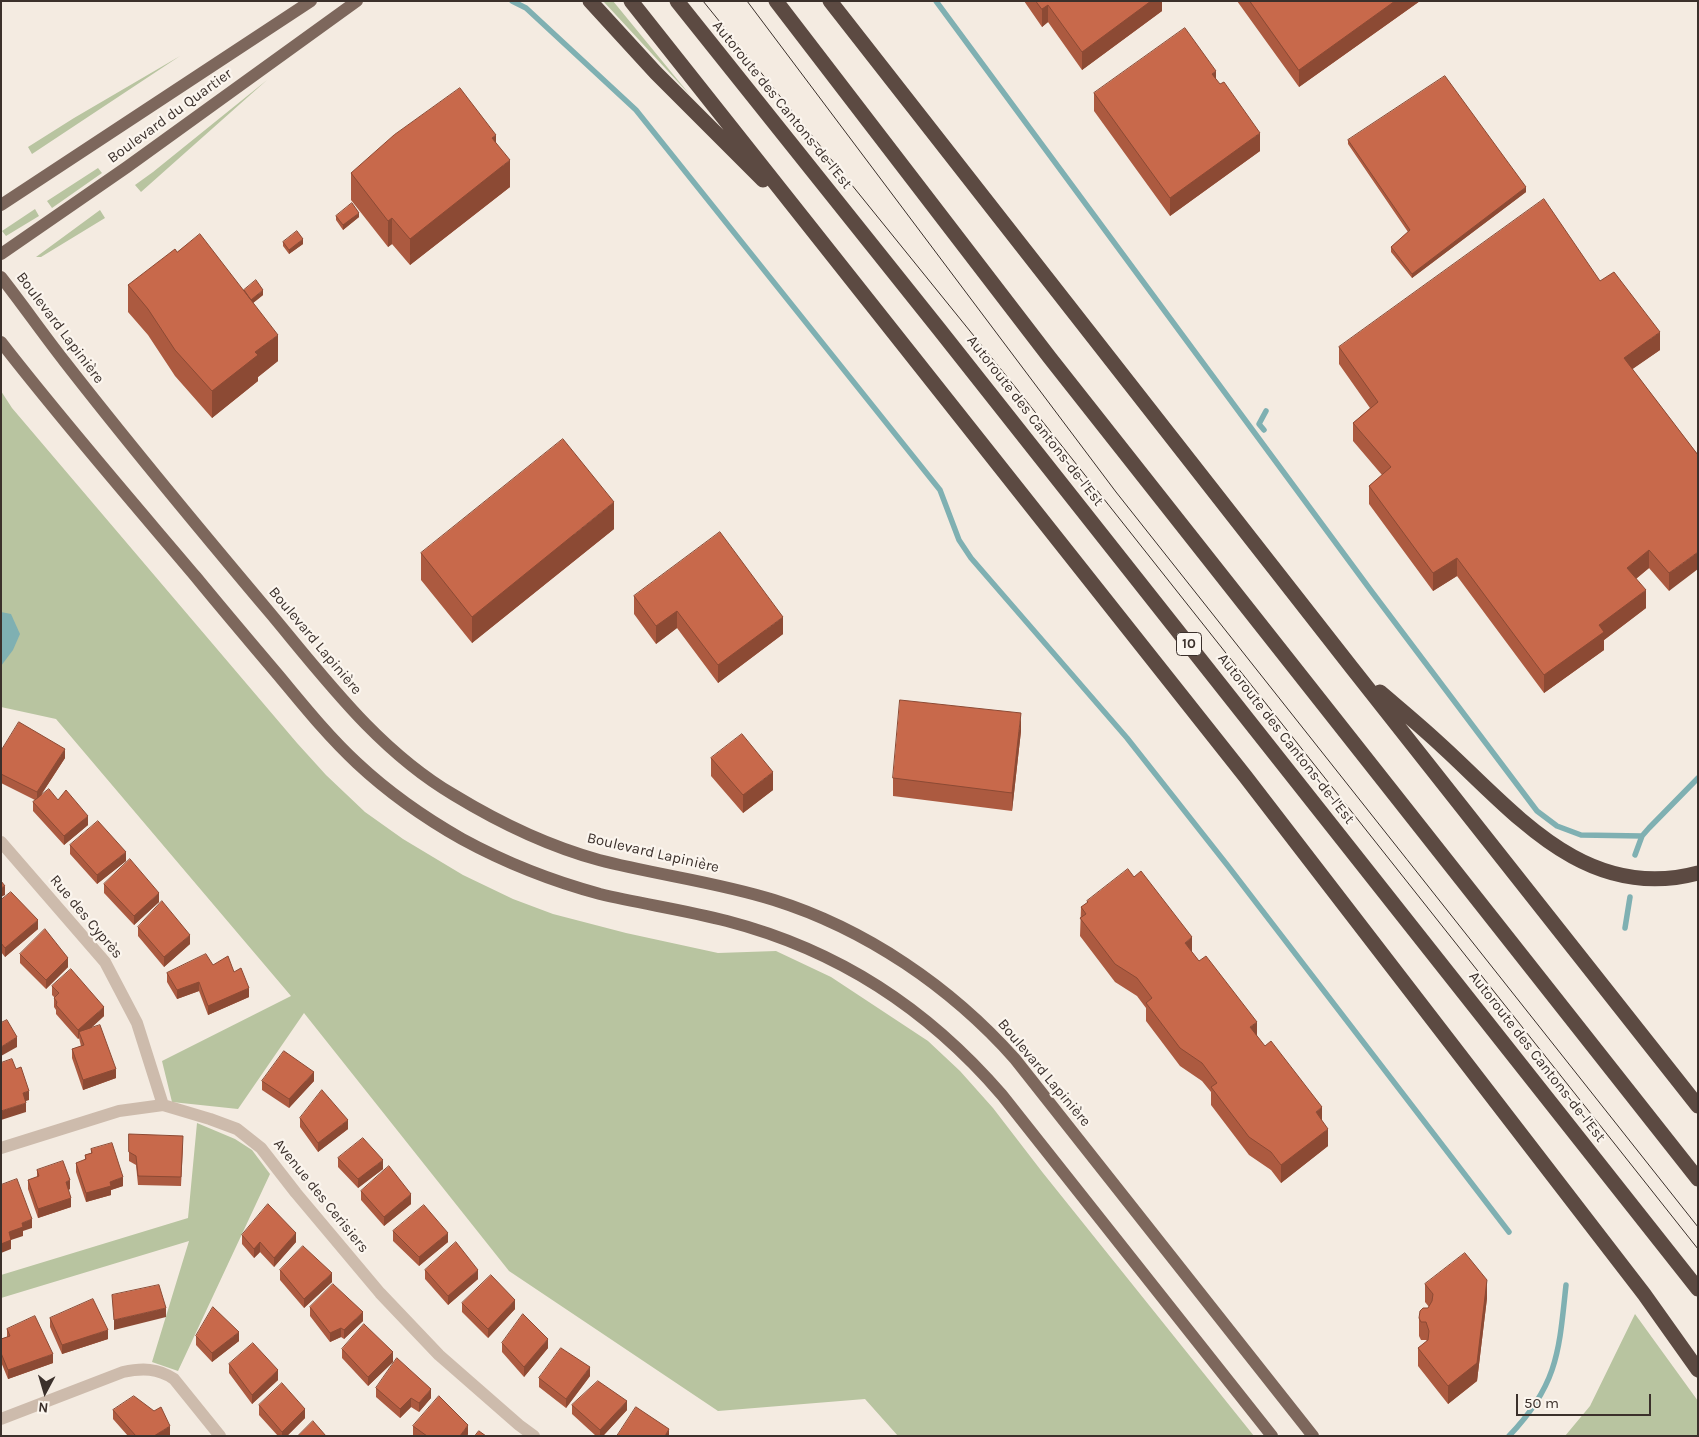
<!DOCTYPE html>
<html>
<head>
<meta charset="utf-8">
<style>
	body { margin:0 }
	#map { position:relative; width:1699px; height:1437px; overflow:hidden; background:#f4ebe1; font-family:Karla,sans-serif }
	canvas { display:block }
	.frame { position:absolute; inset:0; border:2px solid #3b302b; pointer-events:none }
	.north { position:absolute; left:20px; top:1367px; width:50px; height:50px; -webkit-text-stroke:4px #fbf5ee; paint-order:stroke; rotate:186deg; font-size:14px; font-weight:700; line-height:20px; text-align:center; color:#3b302b }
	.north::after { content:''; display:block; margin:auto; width:18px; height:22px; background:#3b302b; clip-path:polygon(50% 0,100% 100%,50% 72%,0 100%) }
	.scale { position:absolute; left:1516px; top:1394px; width:135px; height:22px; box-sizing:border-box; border:2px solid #3b302b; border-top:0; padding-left:6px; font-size:15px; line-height:18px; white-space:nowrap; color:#3b302b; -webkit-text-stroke:4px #fbf5ee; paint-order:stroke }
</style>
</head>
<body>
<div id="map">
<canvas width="1699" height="1437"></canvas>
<div class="frame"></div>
<div class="north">N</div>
<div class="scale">50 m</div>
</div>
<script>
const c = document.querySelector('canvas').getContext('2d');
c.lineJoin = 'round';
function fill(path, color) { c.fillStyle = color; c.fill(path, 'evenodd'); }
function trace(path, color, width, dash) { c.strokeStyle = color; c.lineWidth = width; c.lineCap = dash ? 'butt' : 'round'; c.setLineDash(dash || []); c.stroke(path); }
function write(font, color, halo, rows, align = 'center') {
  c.font = font + ' Karla,sans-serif'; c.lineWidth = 4.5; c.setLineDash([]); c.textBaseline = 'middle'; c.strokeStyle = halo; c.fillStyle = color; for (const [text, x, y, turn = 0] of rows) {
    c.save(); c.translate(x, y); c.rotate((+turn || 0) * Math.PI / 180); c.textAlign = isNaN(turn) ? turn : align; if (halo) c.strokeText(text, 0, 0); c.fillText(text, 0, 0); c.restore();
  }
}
fill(new Path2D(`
	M603,1H613L690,95Z
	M180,56L32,154L28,147L74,118Z
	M267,80L141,192L135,185L153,172Z
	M98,168L102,173L52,208L47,201Z
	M35,209L39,216L6,236L2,231Z
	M100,210L105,218L41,257H36Z
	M1,391L12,408L297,743L326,775L365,812L403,839L463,875L513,899L553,914L626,933L718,953L776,951L831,977L928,1041L960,1071L993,1108L1043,1173L1254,1436H898L865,1399L718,1411L509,1271L304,1013L238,1109L172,1102L162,1061L291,996L56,719L1,707Z
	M197,1123L235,1139L252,1150L270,1174L178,1371L152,1362L189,1241L1,1298V1275L188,1218Z
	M1635,1314L1698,1401V1436H1565L1590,1406Z`), '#b8c4a0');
fill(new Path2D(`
	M1,612L11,614L20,634L13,650L1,666Z`), '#7fb0b2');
trace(new Path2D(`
	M512,1L526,8L636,110L940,490L959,540L971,558L1127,738L1228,866L1509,1232
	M936,1L1372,592L1537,811L1557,826L1581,835L1642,836
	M1264,430L1259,424L1266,411
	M1635,855L1642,836L1649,828L1698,778
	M1625,928L1630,897
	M1509,1436C1558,1385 1559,1351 1566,1285`), '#7fb0b2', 5.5);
trace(new Path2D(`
	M1,842L105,962L137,1023L163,1105
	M1,1148L119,1111L163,1105L210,1119L237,1129L261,1148L296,1193L380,1293L439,1355L519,1425L534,1436
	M1,1419L123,1372C142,1368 158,1368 174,1379L220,1436`), '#cdbbac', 12);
trace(new Path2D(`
	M1,205L311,1
	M1,254L127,167L357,1
	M1,277C23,305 43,334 65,362C132,448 201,531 271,614C326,680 379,751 454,795C500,823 548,846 599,860C657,875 717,882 774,900C866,929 951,987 1015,1059L1313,1436
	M1,342C63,422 130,499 196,577C223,610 251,643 279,676C304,706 328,736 357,763C388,792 425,818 462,839C506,863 552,881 600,894C642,904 685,910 727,921C838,950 927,1008 1002,1095L1272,1436`), '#7d675c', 12);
trace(new Path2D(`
	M590,1L656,73L763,180
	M631,1L1245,776L1644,1294L1698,1370
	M677,1L939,329L1698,1289
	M776,1L1050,358L1698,1179
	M830,1L1352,668L1698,1106
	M1380,692C1401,710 1423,728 1443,747C1516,814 1586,903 1698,873`), '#5c4a42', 15);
trace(new Path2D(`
	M703,1L1012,383L1698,1249
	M747,1L1116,492L1698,1227`), '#3b302b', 1);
fill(new Path2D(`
	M1024,1H1162V11L1082,70L1048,22L1042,27Z
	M1237,1H1420L1299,87Z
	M1216,79L1260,151L1170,216L1094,111V93Z
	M1348,140L1526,192L1412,278L1391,252V247L1408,232L1348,144Z
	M496,143L510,187L410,265L392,244L388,247L351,200V173Z
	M336,216L359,217L343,230L336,220Z
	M283,242L303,244L289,254L283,246Z
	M177,252L244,290L263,295L253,303L278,361L258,377V381L212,418L175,376L148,335L128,312V285Z
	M1600,281L1660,350L1632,369L1698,455L1669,591L1649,568L1636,579L1646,608L1604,640V650L1544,693L1457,576L1433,591L1369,504V486L1382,475L1353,441V423L1370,408L1339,364V347Z
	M614,529L472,643L421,580V553Z
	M634,596L783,634L718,683L677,628L656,644L634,614Z
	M1021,731L1012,811L893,796V778Z
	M1,751L65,758L41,795L58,800L88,825L64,845L33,811V802L35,800L1,783Z
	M711,758L773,790L743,813L711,776Z
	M70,845L126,861L97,884L70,854Z
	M104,884L159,902L134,925L104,893Z
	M1,900L38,929L5,957L1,952Z
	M1087,901L1192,952L1322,1121L1328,1146L1281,1183L1271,1170L1249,1155L1211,1105V1092L1202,1081L1180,1066L1146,1021V1008L1137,996L1115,982L1080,936L1081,907L1087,903Z
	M138,927L190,944L164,967L138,936Z
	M20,954L68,967L46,989L20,963Z
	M213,965L234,972L249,997L208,1015L199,991L177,999L167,982V973Z
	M52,986L104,1016L91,1028L116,1078L83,1090L72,1058V1049L81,1046L79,1038L78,1039L56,1014V1010L54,1007V997L52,995Z
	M262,1081H314L289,1108L262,1090Z
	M300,1118L348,1129L318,1152L300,1127Z
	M129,1134L183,1145L181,1186L138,1185L136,1165L129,1161Z
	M91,1149L123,1186L111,1190V1195L86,1202L76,1172V1163L85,1160V1155L91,1153Z
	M338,1158L383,1169L358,1188L338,1167Z
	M37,1170L70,1189L68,1190L71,1207L38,1218L28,1189V1180L37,1177Z
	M361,1191L411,1204L384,1226L361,1200Z
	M393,1231L448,1242L419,1266L393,1241Z
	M242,1235L296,1242L274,1267L260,1252L254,1258L242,1244Z
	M280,1270L332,1282L304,1308L280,1280Z
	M425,1270L478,1279L448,1305L425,1279Z
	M1425,1284L1487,1298L1477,1381L1448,1404L1418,1366V1348L1427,1341L1426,1340H1421L1419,1336V1318L1429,1307L1425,1302Z
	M462,1303L515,1309L488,1338L462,1312Z
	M310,1307L363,1321L344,1339L341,1337L330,1342L310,1316Z
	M50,1318L108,1339L62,1354L50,1327Z
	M7,1329L53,1363L8,1379L1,1362V1339L7,1337Z
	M196,1336L239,1341L212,1362L196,1345Z
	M502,1343L548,1348L524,1377L502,1352Z
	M342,1349L393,1362L368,1386L342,1358Z
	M229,1364L278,1380L252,1404L229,1373Z
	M590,1376L566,1408L539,1387V1378Z
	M376,1388L431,1398L419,1412L411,1407L400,1418L376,1397Z
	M259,1405L305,1418L287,1436H278L259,1415Z
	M572,1405L627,1410L603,1436H596L572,1414Z
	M113,1410L170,1435L169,1436H128L113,1419Z
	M413,1426L468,1434L467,1436H414L413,1435Z`), '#ac5a40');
fill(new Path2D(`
	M1151,1H1162V11L1082,70V52Z
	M1395,1H1420L1299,87V70Z
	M1048,5V22L1042,27V9Z
	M1216,71V89L1212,74Z
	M1260,133V151L1170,216V198Z
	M496,135V161L492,138Z
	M510,160V187L410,265V239Z
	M1526,187V192L1412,278V274Z
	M359,213V217L343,230V225Z
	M392,218V244L388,247V221Z
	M303,239V244L289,254V250Z
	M263,290V295L248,307V303Z
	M1660,332V350L1624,375V358Z
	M278,335V361L258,377V381L212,418V391L255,352Z
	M614,502V529L472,643V617Z
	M1649,550V568L1627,586V568Z
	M1698,552V569L1669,591V573Z
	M1457,558V576L1433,591V573Z
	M1646,590V608L1604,640V650L1544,693V675L1599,625Z
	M677,611V628L656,644V626Z
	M783,617V634L718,683V665Z
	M1021,713V731L1012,811V793Z
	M65,749V758L37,801V792Z
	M773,772V790L743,813V795Z
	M88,816V825L64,845V836Z
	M126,852V861L97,884V875Z
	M5,886V895L1,897V888Z
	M159,893V902L134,925V916Z
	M38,920V929L5,957V948Z
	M190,935V944L164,967V957Z
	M1192,937V955L1185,943Z
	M68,958V967L46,989V980Z
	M199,982V991L177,999V990Z
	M249,988V997L208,1015V1006Z
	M104,1007V1016L81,1037L79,1032V1038L78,1039V1030Z
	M1257,1022V1040L1250,1027Z
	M17,1037V1047L1,1056V1047Z
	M116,1069V1078L83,1090V1080Z
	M314,1072V1081L289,1108V1099Z
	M29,1091V1100L23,1102V1093Z
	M26,1103V1112L1,1120V1111Z
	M1322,1107V1125L1316,1112Z
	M348,1120V1129L318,1152V1143Z
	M1328,1129V1146L1281,1183V1165Z
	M383,1160V1169L358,1188V1179Z
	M123,1177V1186L111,1190V1195L86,1202V1193L110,1182Z
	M70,1180V1189L66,1191V1182Z
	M411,1194V1204L384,1226V1217Z
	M71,1198V1207L38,1218V1209Z
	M32,1219V1228L23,1231V1236L11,1240V1249L1,1253V1244L9,1232L22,1223Z
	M296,1233V1242L274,1267V1258Z
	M448,1233V1242L419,1266V1257Z
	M260,1242V1252L254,1258V1249Z
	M478,1270V1279L448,1305V1296Z
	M332,1273V1282L304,1308V1299Z
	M1487,1280V1298L1477,1381L1448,1404V1386Z
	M515,1300V1309L488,1338V1329Z
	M166,1308V1317L114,1330V1320Z
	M363,1312V1321L344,1339V1330Z
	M341,1328V1337L330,1342V1333Z
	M108,1330V1339L62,1354V1345Z
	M239,1332V1341L212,1362V1353Z
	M548,1339V1348L524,1377V1367Z
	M393,1352V1362L368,1386V1377Z
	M53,1354V1363L8,1379V1370Z
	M590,1367V1376L566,1408V1399Z
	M278,1370V1380L252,1404V1395Z
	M431,1389V1398L419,1412V1403Z
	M411,1398V1407L400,1418V1409Z
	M627,1401V1410L603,1436H600V1430Z
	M305,1409V1418L287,1436H282V1432Z
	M468,1425V1434L467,1436H460Z
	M170,1426V1435L154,1436Z
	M669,1429V1436H665Z`), '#8c4a34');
const building = new Path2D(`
	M1036,1H1151L1082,52L1048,5L1042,9Z
	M1250,1H1395L1299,70Z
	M1185,28L1216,71L1212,74L1220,84L1224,82L1260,133L1170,198L1094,93Z
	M1445,76L1526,187L1412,274L1391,247L1410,230L1348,140Z
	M460,88L496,135L492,138L510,160L410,239L392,218L388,221L351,173L394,135Z
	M1544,199L1600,281L1614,272L1660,332L1624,358L1698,455V552L1669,573L1649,550L1627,568L1646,590L1599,625L1604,632L1544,675L1457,558L1433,573L1369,486L1391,467L1353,423L1378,402L1339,347Z
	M352,203L359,213L343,225L336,216Z
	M297,231L303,239L289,250L283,242Z
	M200,234L278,335L255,352L258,355L212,391L175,350L148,309L128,285L175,249L177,252Z
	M256,280L263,290L251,300L244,290Z
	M563,439L614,502L472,617L421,553Z
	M720,532L783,617L718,665L677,611L656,626L634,596Z
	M900,700L1021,713L1012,793L893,778Z
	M19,722L65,749L37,792L1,774V751Z
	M742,734L773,772L743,795L711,758Z
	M49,789L58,800L66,790L88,816L64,836L33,802Z
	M98,821L126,852L97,875L70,845Z
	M130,859L159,893L134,916L104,884Z
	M1128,869L1134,877L1141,871L1192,937L1185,943L1199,961L1206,956L1257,1022L1250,1027L1265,1046L1271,1041L1322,1107L1316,1112L1328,1129L1281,1165L1271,1152L1249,1137L1211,1087L1217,1083L1202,1063L1180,1048L1146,1003L1152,998L1137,978L1115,964L1080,918L1086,914L1081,907L1088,902L1087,901Z
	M1,881L5,886L1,888Z
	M11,892L38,920L5,948L1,943V900Z
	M162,901L190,935L164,957L138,927Z
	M45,929L68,958L46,980L20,954Z
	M206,954L213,965L228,956L234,972L241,968L249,988L208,1006L199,982L177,990L167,973Z
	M71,969L104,1007L78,1030L56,1005L57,1002L54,998L59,993L52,986Z
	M7,1020L17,1037L1,1047V1023Z
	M100,1025L116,1069L83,1080L72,1049L84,1045L79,1032Z
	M284,1051L314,1072L289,1099L262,1081Z
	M12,1059L16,1069L21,1067L29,1091L23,1093L26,1103L1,1111V1063Z
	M322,1090L348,1120L318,1143L300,1118Z
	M129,1134L183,1136L181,1177L138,1176L136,1156L129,1152Z
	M363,1138L383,1160L358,1179L338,1158Z
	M112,1143L123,1177L110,1182L111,1186L86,1193L76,1163L86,1159L85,1155L92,1153L91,1149Z
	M63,1161L70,1180L66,1182L71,1198L38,1209L28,1180L39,1176L37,1170Z
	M389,1166L411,1194L384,1217L361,1191Z
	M17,1179L32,1219L22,1223L23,1227L9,1232L11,1240L1,1244V1185Z
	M268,1204L296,1233L274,1258L260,1242L254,1249L242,1235Z
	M424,1205L448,1233L419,1257L393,1231Z
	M456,1242L478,1270L448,1296L425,1270Z
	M303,1246L332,1273L304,1299L280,1270Z
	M1465,1253L1487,1280L1477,1363L1448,1386L1418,1348L1428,1340L1429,1331L1426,1322H1421L1419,1318L1420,1311L1423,1308H1428L1432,1301L1433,1294L1425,1284Z
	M491,1275L515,1300L488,1329L462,1303Z
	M333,1284L363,1312L344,1330L341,1328L330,1333L310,1307Z
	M159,1285L166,1308L114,1320L112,1295Z
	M93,1299L108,1330L62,1345L50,1318Z
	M213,1307L239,1332L212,1353L196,1336Z
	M523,1314L548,1339L524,1367L502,1343Z
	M35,1316L53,1354L8,1370L1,1353V1339L10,1336L7,1329Z
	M364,1324L393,1352L368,1377L342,1349Z
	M253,1343L278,1370L252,1395L229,1364Z
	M561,1348L590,1367L566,1399L539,1378Z
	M397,1358L431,1389L419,1403L411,1398L400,1409L376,1388Z
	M598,1381L627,1401L600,1430L572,1405Z
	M282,1383L305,1409L282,1432L259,1405Z
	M134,1396L154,1411L161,1407L170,1426L154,1436H136L113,1410Z
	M439,1396L468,1425L460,1436H427L413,1426Z
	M636,1407L669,1429L665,1436H617Z
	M313,1421L326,1436H298Z
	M479,1431L486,1436H475Z`);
fill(building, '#c8694b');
trace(building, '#8c4a34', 1);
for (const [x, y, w] of [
	[1189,644,25]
]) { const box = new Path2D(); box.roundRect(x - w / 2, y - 11.5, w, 23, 4); c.fillStyle = '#fbf5ee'; c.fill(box); trace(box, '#3b302b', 1); }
write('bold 14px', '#3b302b', null, [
	["10",1189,644]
]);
write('15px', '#3b302b', '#fbf5ee', [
	["Autoroute des Cantons-de-l'Est",782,105,51],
	["Boulevard du Quartier",170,116,-36],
	["Boulevard Lapinière",60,328,53],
	["Autoroute des Cantons-de-l'Est",1035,421,52],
	["Boulevard Lapinière",315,641,50],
	["Autoroute des Cantons-de-l'Est",1286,739,52],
	["Boulevard Lapinière",653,853,13],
	["Rue des Cyprès",86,917,50],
	["Autoroute des Cantons-de-l'Est",1537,1057,52],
	["Boulevard Lapinière",1044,1073,50],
	["Avenue des Cerisiers",321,1196,51]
]);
</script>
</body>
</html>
